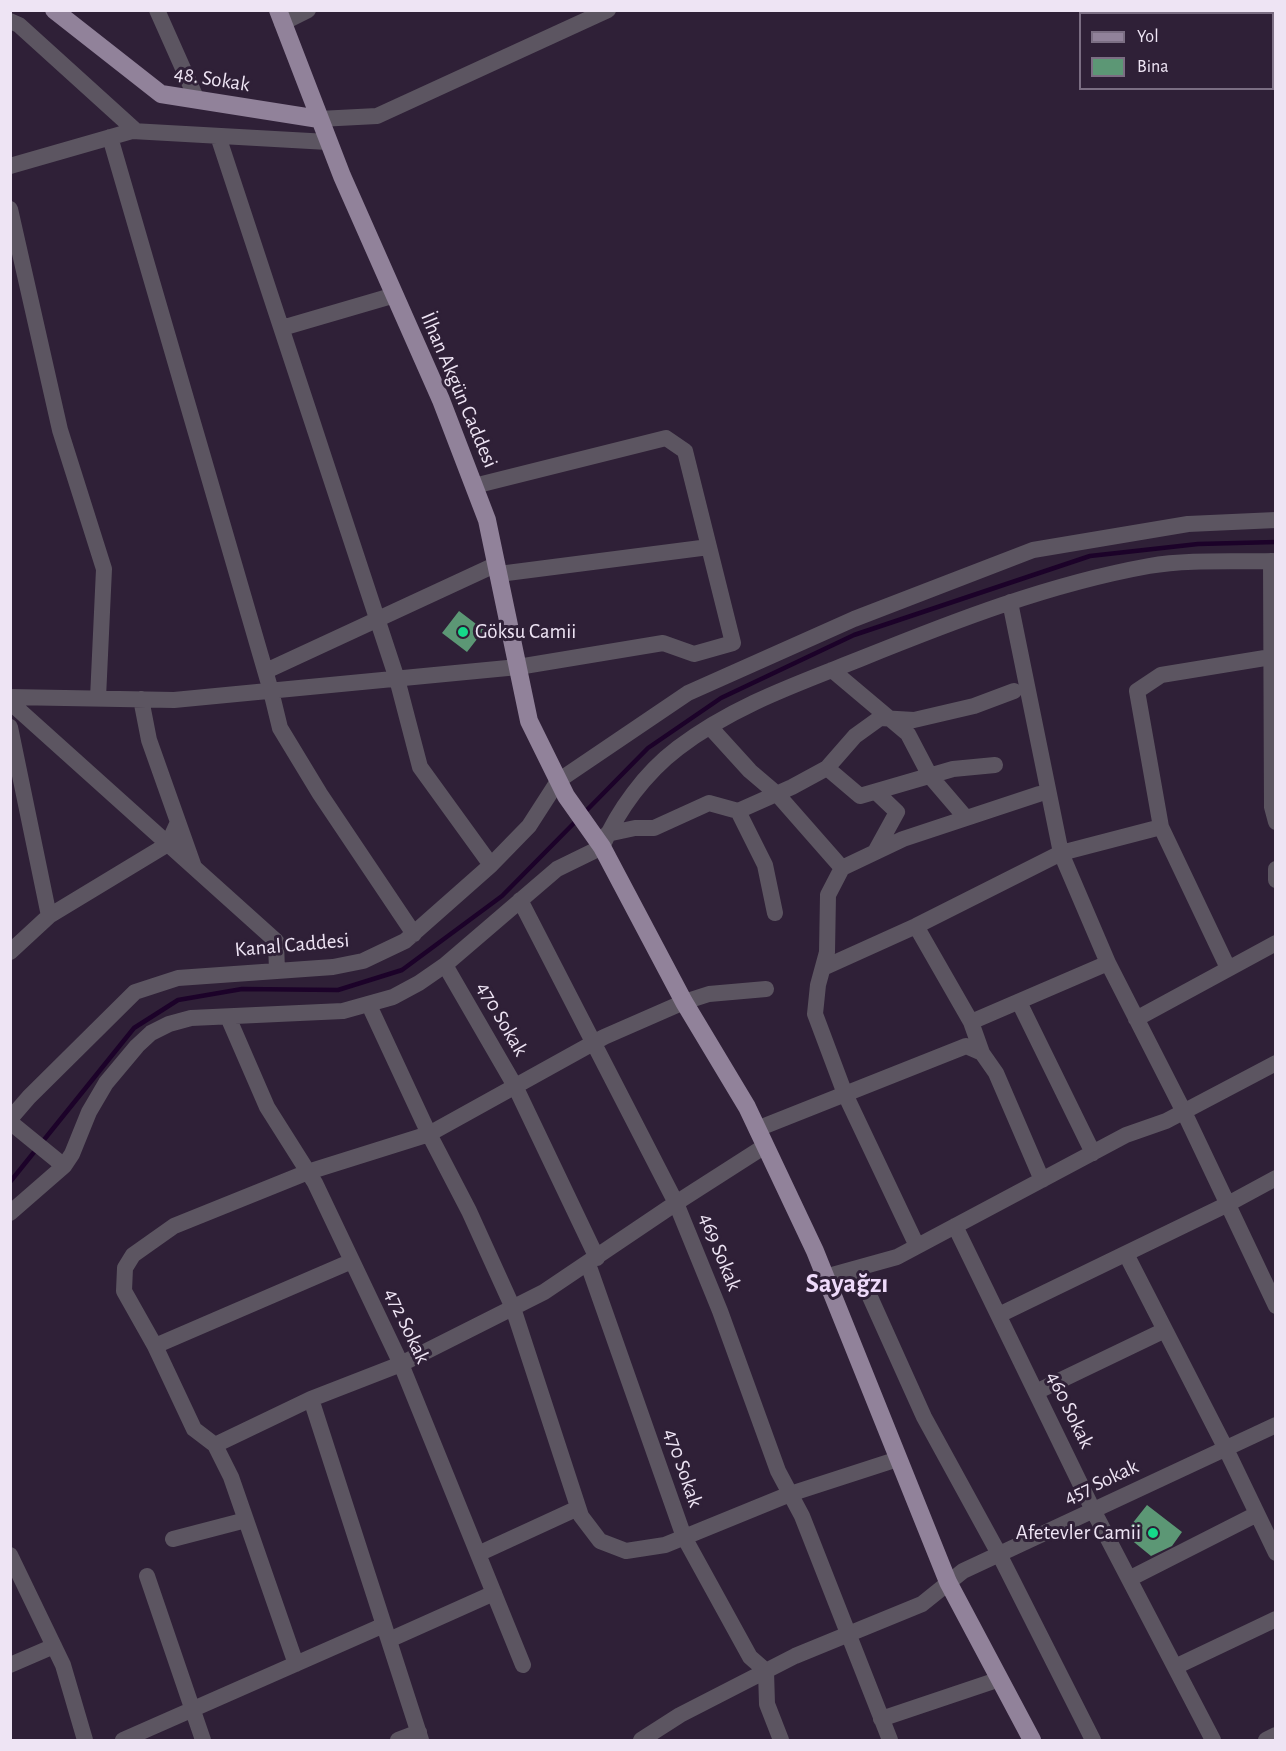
<!DOCTYPE html>
<html>
<head>
<meta charset="utf-8">
<style>
	body { margin:0 }
	#map { position:relative; width:1286px; height:1751px; overflow:hidden; background:#2f2037; font-family:"Alegreya Sans",sans-serif }
	canvas { display:block }
	.frame { position:absolute; inset:0; border:12px solid #eee4f4; pointer-events:none }
	.legend { position:absolute; left:1079px; top:12px; width:195px; height:78px; box-sizing:border-box; background:#2f2037; border:2px solid #7b6e83; margin:0; padding:8px 10px; list-style:none; font-size:18px; color:#eee4f4 }
	.legend li { display:flex; align-items:center; gap:12px; height:30px }
	.legend b { width:30px; border:2px solid #7b6e83 }
</style>
</head>
<body>
<div id="map">
<canvas width="1286" height="1751"></canvas>
<div class="frame"></div>
<ul class="legend">
<li><b style="height:8px;background:#91829a"></b>Yol</li>
<li><b style="height:16px;background:#5c9775"></b>Bina</li>
</ul>
</div>
<script>
const c = document.querySelector('canvas').getContext('2d');
c.lineJoin = 'round';
function trace(path, color, width, dash) { c.strokeStyle = color; c.lineWidth = width; c.lineCap = dash ? 'butt' : 'round'; c.setLineDash(dash || []); c.stroke(path); }
function fill(path, color) { c.fillStyle = color; c.fill(path, 'evenodd'); }
function write(font, color, halo, rows, align = 'center') {
  c.font = font + ' "Alegreya Sans",sans-serif'; c.lineWidth = 6; c.setLineDash([]); c.textBaseline = 'middle'; c.strokeStyle = halo; c.fillStyle = color; for (const [text, x, y, turn = 0] of rows) {
    c.save(); c.translate(x, y); c.rotate((+turn || 0) * Math.PI / 180); c.textAlign = isNaN(turn) ? turn : align; if (halo) c.strokeText(text, 0, 0); c.fillText(text, 0, 0); c.restore();
  }
}
trace(new Path2D(`
	M584,813L648,748L721,698L854,635L1090,556L1198,544L1276,542
	M10,1182L134,1028L178,1000L242,989L338,990L402,970L502,896L578,819`), '#1c0229', 4.5);
fill(new Path2D(`
	M459,611L484,630L467,652L442,633Z
	M1147,1505L1182,1532L1172,1546L1151,1556L1124,1534Z`), '#5c9775');
trace(new Path2D(`
	M157,10L197,100
	M1240,10L1243,14
	M10,21L19,25L136,131
	M282,23L308,10
	M1272,43L1276,46
	M319,119L377,116L608,10
	M218,136L397,679L420,767L491,865
	M110,137L271,691L280,728L320,794L414,934
	M10,166L132,131L328,142
	M10,209L60,430L104,569L98,698
	M282,328L395,295
	M1271,561L1272,807L1276,822
	M499,574L709,547
	M1010,602L1061,853L1108,963L1184,1112L1276,1306
	M832,670L908,734L930,776L966,818
	M266,671L497,564
	M10,697L174,700L518,667L663,643L694,654L733,643L685,451L666,438L474,486
	M141,699L149,740L194,867
	M10,702L276,941L277,971
	M10,727L49,916
	M710,727L750,771L777,794L842,868
	M827,768L860,796L953,769L995,765
	M738,811L765,865L775,913
	M607,834L635,828H654L709,803L738,811L792,787L827,768L855,736L880,718L914,720L974,706L1014,691
	M875,852L897,812L876,792
	M1276,869V880
	M520,900L676,1203L720,1311L778,1471L802,1516L890,1740
	M916,926L971,1022L982,1053
	M10,952L49,916L168,844L178,822
	M445,965L515,1086L597,1258
	M823,968L916,926L1061,853L1161,827
	M1228,968L1161,827L1137,691L1161,675L1271,657
	M1019,1002L1093,1153
	M369,1005L429,1134L469,1211L513,1308L581,1516L600,1541L626,1551L665,1545L790,1494L898,1459
	M228,1017L267,1107L315,1183L401,1364L523,1665
	M1136,1019L1276,943
	M971,1022L1108,963
	M10,1119L29,1097L135,992L178,978L333,967L363,961L405,941L491,865L529,826L558,781L688,693L854,619L1033,550L1188,524L1276,520
	M10,1122L64,1166
	M757,1129L966,1046L982,1053L996,1073L1042,1180
	M10,1213L64,1166L72,1154L89,1112L106,1083L137,1046L151,1033L169,1024L191,1018L343,1011L393,997L419,983L445,965L557,869L602,847C618,810 645,773 678,748C733,706 797,684 860,659C954,621 1049,584 1149,566C1189,559 1234,562 1276,561
	M955,1226L1093,1510L1213,1740
	M917,1246L845,1094L815,1014L818,985L827,952L828,895L842,868L903,839L1039,794
	M1126,1254L1226,1449L1276,1553
	M588,1264L684,1537L750,1657L766,1671L767,1704L781,1740
	M857,1268L924,1417L999,1554L1093,1740
	M825,1277L897,1257L1126,1135L1166,1121L1276,1063
	M999,1315L1228,1204L1276,1178
	M155,1346L352,1261
	M1036,1392L1165,1330
	M311,1399L421,1740
	M215,1445L311,1399L401,1364L544,1292L676,1203L765,1146
	M173,1539L246,1520
	M478,1554L578,1508
	M10,1555L63,1665L85,1740
	M147,1576L203,1740
	M1129,1579L1257,1514
	M389,1640L494,1593
	M296,1664L231,1477L215,1445L194,1429L155,1346L124,1291L125,1268L133,1255L174,1226L308,1172L429,1134L604,1037L684,1002L709,994L766,989
	M10,1665L54,1646
	M1175,1667L1276,1619
	M881,1719L1000,1679
	M123,1740L384,1625
	M398,1740L419,1732
	M641,1740L680,1715L795,1656L922,1604L963,1571L1276,1425
	M1266,1740L1276,1735`), '#5c5561', 16);
trace(new Path2D(`
	M54,10L161,94L319,119
	M278,10L342,176L441,400L487,520L529,721L566,796L602,847L684,1002L747,1107L815,1251L948,1582L1032,1740`), '#91829a', 18);
for (const [x, y, r, color] of [
	[463,632,6,"#15d989"],
	[1153,1533,6,"#15d989"]
]) { const dot = new Path2D(); dot.arc(x, y, r, 0, 2 * Math.PI); c.fillStyle = color; c.fill(dot); trace(dot, '#2f2037', 2); }
write('21px', '#eee4f4', '#2f2037', [
	["48. Sokak",212,79,9],
	["İlhan Akgün Caddesi",459,390,67],
	["Kanal Caddesi",292,945,-5],
	["470 Sokak",502,1019,60],
	["469 Sokak",720,1252,68],
	["472 Sokak",407,1326,65],
	["460 Sokak",1070,1410,64],
	["470 Sokak",683,1468,71],
	["457 Sokak",1101,1482,-25]
]);
write('21px', '#eee4f4', '#2f2037', [
	["Göksu Camii",475,632],
	["Afetevler Camii",1141,1533,"right"]
], 'left');
write('bold 27px', '#eedafa', '#2f2037', [
	["Sayağzı",847,1284]
]);
</script>
</body>
</html>
